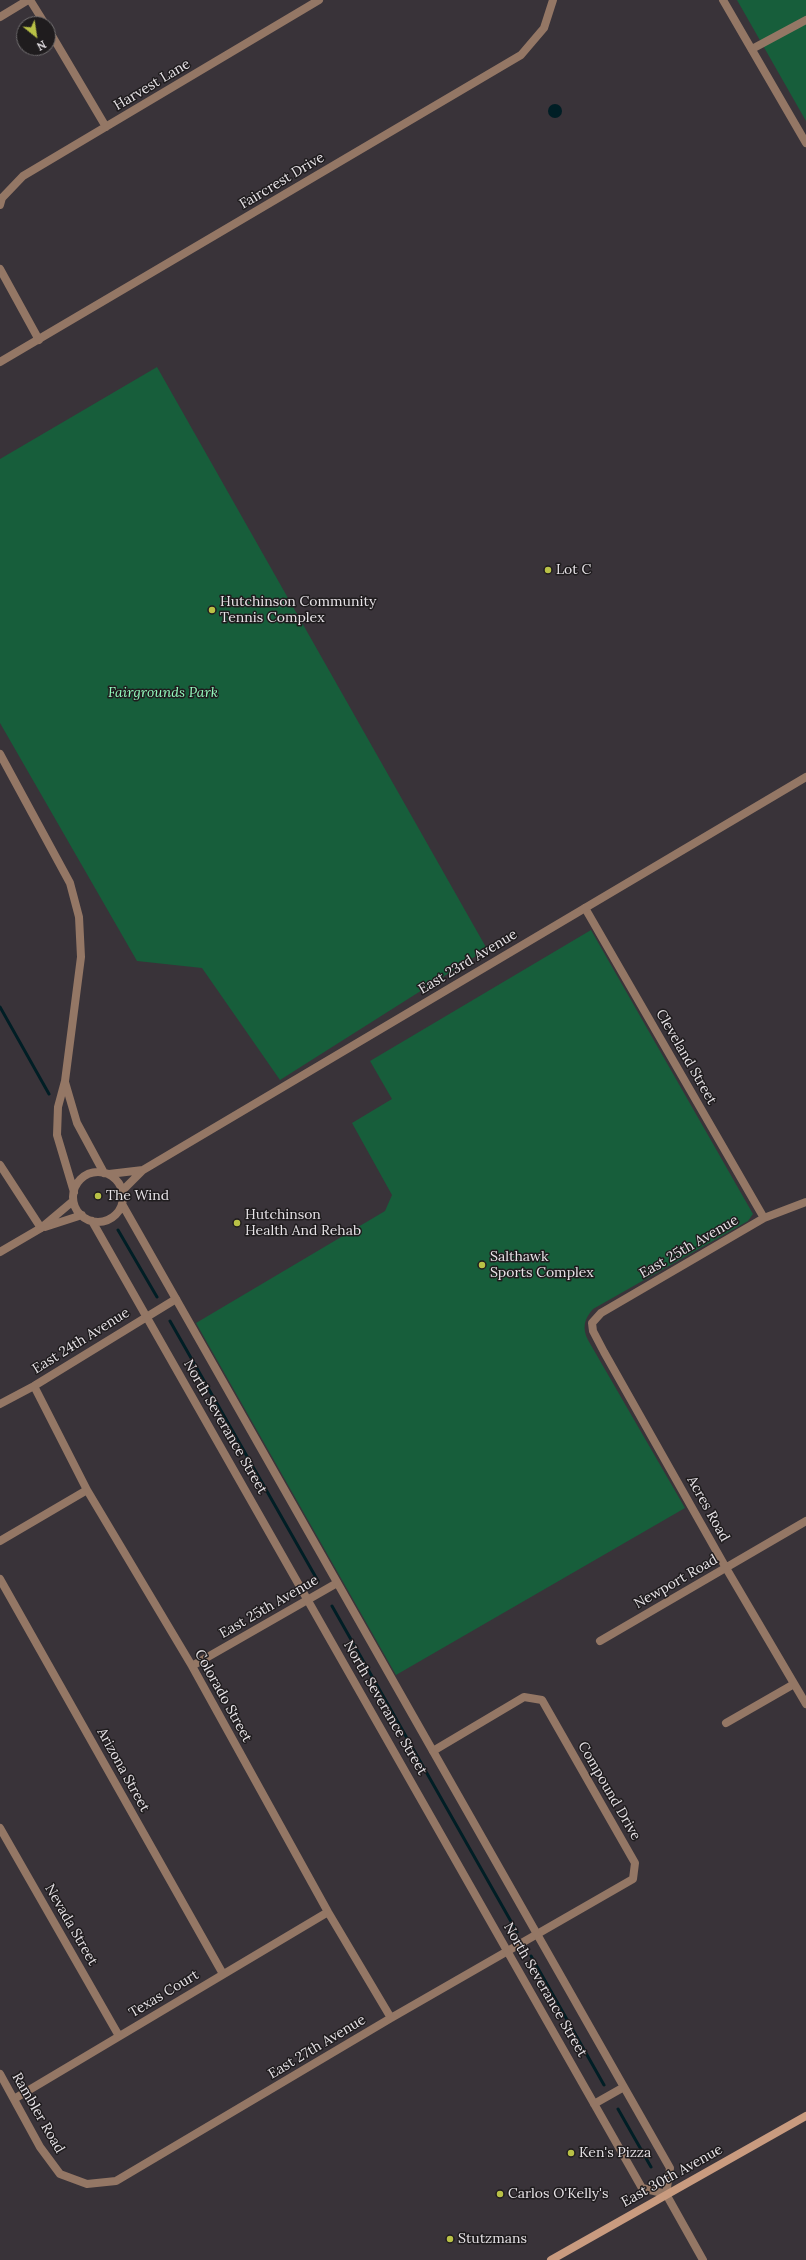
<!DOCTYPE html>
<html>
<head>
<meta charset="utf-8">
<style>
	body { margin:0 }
	#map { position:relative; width:806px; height:2260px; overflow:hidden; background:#393339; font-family:Lora,serif }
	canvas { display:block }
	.north { position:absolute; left:16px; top:16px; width:40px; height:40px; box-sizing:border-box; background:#1f1c1e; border:1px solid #6f6c6e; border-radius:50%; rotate:150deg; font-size:11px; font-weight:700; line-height:16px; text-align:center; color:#e7e3e7 }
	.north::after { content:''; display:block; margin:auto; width:14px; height:18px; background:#b9c146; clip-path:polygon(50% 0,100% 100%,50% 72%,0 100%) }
</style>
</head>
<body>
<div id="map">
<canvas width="806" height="2260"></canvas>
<div class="north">N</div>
</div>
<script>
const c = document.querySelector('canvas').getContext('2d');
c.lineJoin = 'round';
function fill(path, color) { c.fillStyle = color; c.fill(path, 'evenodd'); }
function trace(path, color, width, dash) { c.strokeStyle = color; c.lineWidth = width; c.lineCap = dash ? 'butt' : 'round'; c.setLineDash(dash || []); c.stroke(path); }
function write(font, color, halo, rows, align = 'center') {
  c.font = font + ' Lora,serif'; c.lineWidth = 3; c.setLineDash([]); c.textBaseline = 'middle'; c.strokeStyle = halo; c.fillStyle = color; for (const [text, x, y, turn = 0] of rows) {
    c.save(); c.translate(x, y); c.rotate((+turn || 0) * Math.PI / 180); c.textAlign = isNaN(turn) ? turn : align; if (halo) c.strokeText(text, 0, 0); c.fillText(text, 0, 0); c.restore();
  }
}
fill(new Path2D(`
	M737,0H806V121Z
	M157,367L487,949L280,1080L202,968L137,961L0,723V459Z
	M591,930L753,1214L748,1221L593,1309C584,1319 582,1328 588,1340L685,1508L396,1675L196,1323L385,1211L392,1195L352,1123L392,1099L370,1061Z`), '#175e3b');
fill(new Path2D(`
	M548 111a7 7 0 1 1 14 0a7 7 0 1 1-14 0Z`), '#001e25');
trace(new Path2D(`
	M0,1007L49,1094
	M118,1230L157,1297
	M170,1321L318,1581
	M332,1606L517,1932
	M531,1956L604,2085
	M618,2109L651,2167`), '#001e25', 3);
trace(new Path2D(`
	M30,0L45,24
	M0,17L28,0
	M48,29L106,127
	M752,49L806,20
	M0,205L2,198L23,176L319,0
	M0,269L39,340
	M0,362L521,55L544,28L553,0
	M585,908L764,1218
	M0,1165L41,1228
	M806,1202L764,1218L601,1313L592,1323L593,1331L604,1352L726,1568L806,1704
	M34,1386L87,1490L192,1666L328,1912L391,2018
	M0,1404L34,1386L176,1299
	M0,1541L87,1490
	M0,1579L223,1974
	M600,1641L806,1521
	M192,1666L337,1583
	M726,1723L794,1684
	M0,1828L119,2036
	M0,2074L40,2147L60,2174L87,2184L116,2181L391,2018L633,1879L635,1863L542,1700L524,1697L433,1751
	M14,2099L328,1912
	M666,2194L703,2260`), '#947765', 8);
trace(new Path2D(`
	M723,0L806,143
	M0,754L70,883L79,917L81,957L65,1081L58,1107L57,1135L74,1192
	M65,1082L77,1123L104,1173
	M73 1197a25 25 0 1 1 50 0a25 25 0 1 1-50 0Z
	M109,1174L143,1170
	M122,1191L143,1170L806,777
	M92,1221L642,2188L666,2194L670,2168L122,1204
	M45,1227L82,1215
	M0,1252L41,1228L73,1201
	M594,2104L624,2087`), '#947765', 8);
trace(new Path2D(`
	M551,2260L806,2116`), '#c99b7f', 8);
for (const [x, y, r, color] of [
	[548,570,4,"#b9c146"],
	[212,610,4,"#b9c146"],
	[98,1196,4,"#b9c146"],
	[237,1223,4,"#b9c146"],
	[482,1265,4,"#b9c146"],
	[571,2153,4,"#b9c146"],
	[500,2194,4,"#b9c146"],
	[450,2239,4,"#b9c146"]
]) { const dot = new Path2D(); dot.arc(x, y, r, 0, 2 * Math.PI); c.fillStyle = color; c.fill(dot); trace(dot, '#1f1c1e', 1.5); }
write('14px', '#e7e3e7', '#1f1c1e', [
	["Harvest Lane",152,85,-31],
	["Faircrest Drive",282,181,-31],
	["East 23rd Avenue",468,962,-31],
	["Cleveland Street",686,1057,60],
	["East 25th Avenue",689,1247,-30],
	["East 24th Avenue",81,1341,-32],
	["North Severance Street",225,1427,60],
	["Acres Road",708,1509,61],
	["Newport Road",676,1582,-30],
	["East 25th Avenue",269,1607,-30],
	["Colorado Street",223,1696,61],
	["North Severance Street",385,1708,60],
	["Arizona Street",123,1770,61],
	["Compound Drive",609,1791,60],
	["Nevada Street",71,1925,60],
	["North Severance Street",545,1990,60],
	["Texas Court",164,1994,-31],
	["East 27th Avenue",317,2047,-31],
	["Rambler Road",38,2113,60],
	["East 30th Avenue",672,2176,-29]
]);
write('14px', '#e7e3e7', '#1f1c1e', [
	["Lot C",556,570],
	["Hutchinson Community",220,602],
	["Tennis Complex",220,618],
	["The Wind",106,1196],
	["Hutchinson",245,1215],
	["Health And Rehab",245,1231],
	["Salthawk",490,1257],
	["Sports Complex",490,1273],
	["Ken's Pizza",579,2153],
	["Carlos O'Kelly's",508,2194],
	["Stutzmans",458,2239]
], 'left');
write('italic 14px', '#94fbbe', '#1f1c1e', [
	["Fairgrounds Park",163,693]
]);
</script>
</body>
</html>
